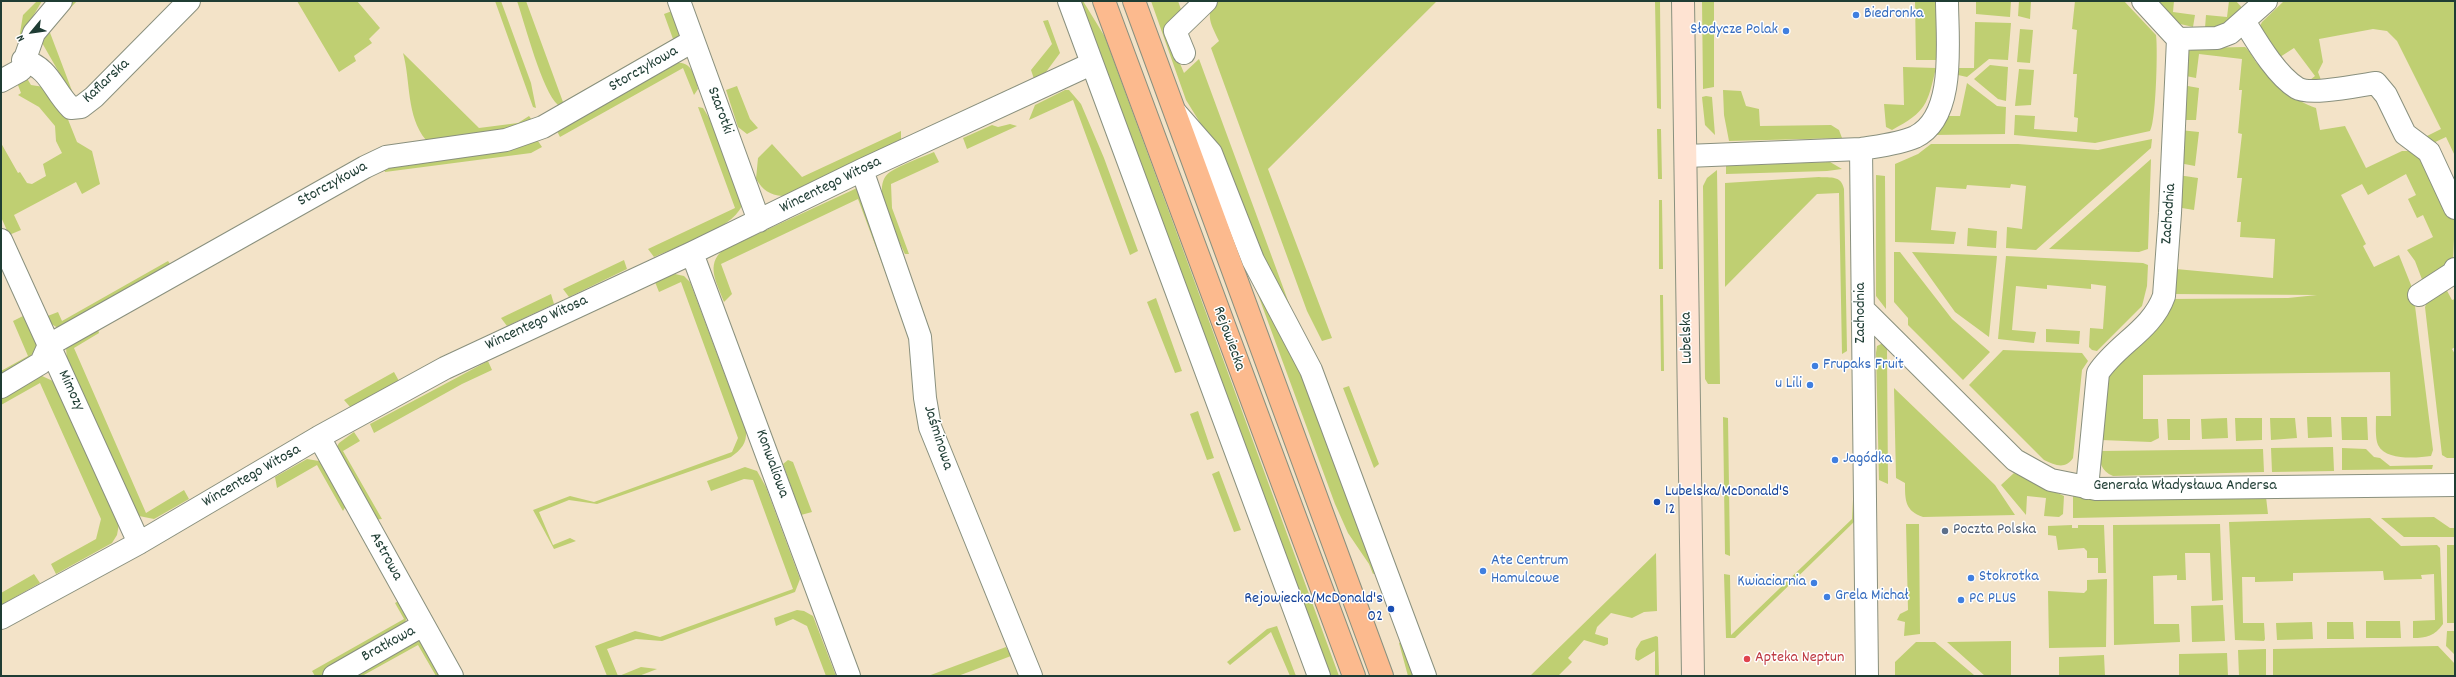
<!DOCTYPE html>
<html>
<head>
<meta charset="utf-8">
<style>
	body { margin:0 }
	#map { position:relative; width:2456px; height:677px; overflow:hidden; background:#f3e3c8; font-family:Dekko,sans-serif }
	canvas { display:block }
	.frame { position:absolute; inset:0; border:2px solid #1f3d34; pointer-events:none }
	.north { position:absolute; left:12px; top:12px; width:40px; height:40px; -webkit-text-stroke:3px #fff; paint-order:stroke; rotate:241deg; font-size:11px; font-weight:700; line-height:16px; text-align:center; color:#1f3d34 }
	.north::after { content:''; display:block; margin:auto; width:14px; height:18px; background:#1f3d34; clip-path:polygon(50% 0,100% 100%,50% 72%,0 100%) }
</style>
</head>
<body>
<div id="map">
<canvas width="2456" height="677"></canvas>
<div class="frame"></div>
<div class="north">N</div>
</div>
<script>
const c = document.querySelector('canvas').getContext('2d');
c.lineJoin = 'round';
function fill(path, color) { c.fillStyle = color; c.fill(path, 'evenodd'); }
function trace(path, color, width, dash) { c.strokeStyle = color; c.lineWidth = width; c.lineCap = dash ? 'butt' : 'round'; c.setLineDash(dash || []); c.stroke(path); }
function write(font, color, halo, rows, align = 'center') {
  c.font = font + ' Dekko,sans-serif'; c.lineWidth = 3; c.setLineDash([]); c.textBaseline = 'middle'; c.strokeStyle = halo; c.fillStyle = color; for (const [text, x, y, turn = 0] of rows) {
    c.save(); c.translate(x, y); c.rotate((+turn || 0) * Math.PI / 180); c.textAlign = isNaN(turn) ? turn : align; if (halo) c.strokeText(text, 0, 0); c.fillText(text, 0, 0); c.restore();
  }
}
fill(new Path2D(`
	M37,1H42L26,28L23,40L19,39L23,15Z
	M73,1H77L49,30L77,104L41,41L46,29Z
	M297,1H357L380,28L369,39L372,43L354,56L356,61L339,72Z
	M495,1H501L531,83L536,108L533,107Z
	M517,1H526L563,102L673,39L664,14L672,11L680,36L679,39L562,105H558C542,91 525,24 517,1Z
	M1076,1H1083L1105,37L1339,676H1326Z
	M1151,1H1178L1182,12L1165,28L1184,73L1199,59L1294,317L1257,254L1204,129L1186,100Z
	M1218,1H1437L1268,169L1332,338L1322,341L1307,311L1211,48L1219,41C1212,26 1203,13 1218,1Z
	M1655,1H1660L1661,109L1657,108Z
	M1702,1H1714V87L1703,89Z
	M1915,1H1937L1936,60H1916Z
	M1976,1H2011L2010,17L1976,14Z
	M2019,1H2031L2030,19L2018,16Z
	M2075,1H2124L2156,35C2158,49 2156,123 2150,131L2095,143L2014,135L2015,115L2035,116L2034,129L2077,132L2078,118L2074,117L2077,74H2073L2077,30L2072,29Z
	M2156,1H2174L2173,12L2195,15L2193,27L2176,23Z
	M2229,1H2236L2245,11L2231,25L2205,28L2206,15L2227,17Z
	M2284,1H2455V156L2446,137L2431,144L2421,139L2441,129L2397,41L2387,31L2373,29L2319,39L2323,62L2318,72L2321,80L2305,84L2315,76L2294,48L2280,57L2259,28L2262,22Z
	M1048,20L1060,53L1046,72L1034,79L1031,70L1052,44L1043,21Z
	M1975,22L2011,23L2008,60L1989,59L1967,77L1958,75L1957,68H1974Z
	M2020,29L2033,30L2030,63L2017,62Z
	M2245,47C2250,51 2252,56 2256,62C2271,80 2294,101 2316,108L2320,130L2345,126L2366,168L2402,151H2417L2455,218L2453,260L2423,282L2415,261L2407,250L2433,237L2423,215L2417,218L2408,199L2416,195L2406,174L2368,195L2362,184L2341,195L2366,244L2363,246L2374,267L2399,255L2413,290L2433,450L2431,456C2417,458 2386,461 2378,445C2375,438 2376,425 2376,416H2391L2390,372L2143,375V419H2158L2159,438L2151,442L2101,440L2106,377L2110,371L2163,321L2169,311L2171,299L2288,298L2317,295L2172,294L2176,269L2273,278L2275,239L2240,237L2241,222H2237L2242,178H2237L2242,134L2238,133L2242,90H2239L2242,59L2199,54L2196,78L2181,75L2185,53L2195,48Z
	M403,53L479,128L518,123L529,116L532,120L523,127L450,140H426C406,116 411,82 403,53Z
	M677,63C691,61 696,77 698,89L694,95L683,68L560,137L556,129Z
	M1990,65L2008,67L2006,101L1998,99L1974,79Z
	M1903,67L1936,68C1927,105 1927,111 1892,130L1886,127L1884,104L1904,105Z
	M2019,69L2034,70L2031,105L2015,106Z
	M25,75L31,85L44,87L67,117L77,142L92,151L100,184L82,194L76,182L14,215L21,230L9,235L1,217V143L18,173L20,172L27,183L32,184L46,176L43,164L62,153L56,141L55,126L39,107L18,95L21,93L16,80Z
	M1967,83L1997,106L2006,107L2005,134L1933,135L1947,116H1960Z
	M2182,85L2199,88L2196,120H2179Z
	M737,86L750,119L758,128L747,134L738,127L726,90Z
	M1065,90H1069L1081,104L1104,158L1138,251L1130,255L1073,100L1029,120L1035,105Z
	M1723,90L1741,91L1746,106L1759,109L1760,126L1831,125L1839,130L1842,138L1729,141L1724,115Z
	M1706,96L1712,97L1715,135L1705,125L1702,97Z
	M698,107L703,108L714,126L742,206C729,231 680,245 654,257L648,249L735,208Z
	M1010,124L1017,126L967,149L963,138L992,125L998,127Z
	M1657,129H1661L1662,179H1658Z
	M2180,130L2199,132L2195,166L2179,163Z
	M901,131V141L783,196C769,195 763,190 756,179L758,158L772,144L802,177Z
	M536,138L542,147L531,153L385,172L383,167Z
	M2152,139L2151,148L2036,250L2006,248L2007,227L2022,229L2026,186L2011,184L2010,188L1967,185L1966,189L1936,187L1931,230L1956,232L1954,244L1895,242V164L1918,154L1931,144H2018L2098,150Z
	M934,152L939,162L891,184L892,208L909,254H905C897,235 868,187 890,172C903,164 920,158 934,152Z
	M2151,159L2148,249L2139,252L2049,249Z
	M1830,162L1842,169L1827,171L1726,174V166Z
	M1717,170L1720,384H1708L1705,379L1703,186L1707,178Z
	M1876,175L1885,176L1886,309L1876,296Z
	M2178,175L2198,178L2194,210L2176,207Z
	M1819,177C1831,178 1841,175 1844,189L1847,351L1842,354L1839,193L1817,194L1725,287V183Z
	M857,188L912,344L858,199L721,264L732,294L724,302C717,283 705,265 723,250Z
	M1659,200H1662L1663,269H1659Z
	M1968,228L1997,231L1996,248L1967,246Z
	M1894,252H1900L1952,319L1990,352L1963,380L1908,325V318L1894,302Z
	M1912,252L1997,256L1989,337L1955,312Z
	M2006,256L2143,263L2148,265L2147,286L2142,306L2097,351L2092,350L2089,347L2090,328L2103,329L2106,286L2091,284V289L2047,285V289L2016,286L2012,330L2036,332L2034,343L1998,339Z
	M624,260L627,269L569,297L563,289Z
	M168,261L172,267L58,328L48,322L45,317L58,312L62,321Z
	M675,274L684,276L690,282L746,431C747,443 741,450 731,457L597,504L569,500L539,512L553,545L570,538L576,541L554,549L533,510L570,496L594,502L732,452L738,438L681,282L659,292L655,282Z
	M1253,281L1294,348L1380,571L1373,574L1369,564L1348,533L1335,504Z
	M2445,287L2452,300L2455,299V347L2452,349L2455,354V458H2447L2442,455L2425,307L2430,295Z
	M551,294L554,304L507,326L501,318Z
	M1660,295H1663L1664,371H1661Z
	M1156,298L1182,371L1175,373L1147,302Z
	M25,315L37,346L33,357L1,378V371L28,356L13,321Z
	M98,329L99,333L74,348L146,513L184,490L189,499L154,519L139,516L67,360L66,348Z
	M2046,329L2080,331L2079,344L2046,342Z
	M1883,343L1887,349L1888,484L1879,480L1876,353L1877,346Z
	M2003,350L2082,353L2088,361L2082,370L2073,458C2065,470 2055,465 2044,460L1969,385Z
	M488,361L492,370L462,384L374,433L370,424Z
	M394,372L399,381L351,408L344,400Z
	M35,376H42L55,382L119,524L117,535L112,543L56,574L51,564L96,539L101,519L40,383L1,405V395Z
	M1349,386L1379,464L1374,468L1343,388Z
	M1894,388L1995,485L2015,515L1923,517C1905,511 1905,500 1905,483L1896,478Z
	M1198,411L1214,458L1207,460L1190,414Z
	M1723,417L1728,418L1730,556L1725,554Z
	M2307,417H2331L2332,437L2308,438Z
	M2341,417H2367L2368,440H2342Z
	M2227,418L2228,438L2202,439L2201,419Z
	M2235,418H2262V440L2236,441Z
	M2270,418H2295L2297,438L2271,440Z
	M2167,419H2190V440H2168Z
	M354,432L360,441L343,451L382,519L373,520L335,450L339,443Z
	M2333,447L2334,471L2272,472L2271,448Z
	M2342,448L2366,449L2374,457L2380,458L2390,466L2433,465L2432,469L2342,470Z
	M2263,449L2264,472L2113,476C2101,471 2099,462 2100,451Z
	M307,459L319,461L347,504L343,511L317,465L277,488L275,477Z
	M788,460L793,462L812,512L801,515L783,464Z
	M745,467L757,471L766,487L800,579L795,592L662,641L636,639L607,649L618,676H607L595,646L635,631L660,637L793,589L753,480L744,479L711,491L707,481Z
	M1219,471L1241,530L1234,532L1212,474Z
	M2014,473L2064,496L2063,514L2059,517L2044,516L2046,498L2027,496L2026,515L2001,485Z
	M2073,496L2104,500L2266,497L2268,514L2073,518Z
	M1853,499L1856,520L1735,638H1726L1724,574L1730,575L1731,635L1852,519Z
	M2434,517L2450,528H2455V537H2404L2381,518Z
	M2370,518L2401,546L2437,545L2440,548L2443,624C2435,636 2426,638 2413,638V621L2435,620L2434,574L2421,575L2422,579L2384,580L2383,571L2293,573V581L2255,582V577H2242L2243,623H2264L2265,639L2264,641L2235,640L2229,522Z
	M1906,524H1919L1920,634L1904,636L1905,622L1897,620L1900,614L1908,610Z
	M2220,524L2223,600L2212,601L2210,553H2185L2186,580H2177V575L2153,576L2154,624H2179L2180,642L2114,645L2113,525Z
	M2072,525V528H2078V525H2104L2106,573H2098V558H2087V551L2084,548L2058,550L2056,536L2048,535V526Z
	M2447,545H2455V623H2447Z
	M1656,553L1657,611L1644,612L1632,618L1611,613L1597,627L1595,634L1608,638V644L1604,646L1584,640L1568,658L1572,662L1558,676H1530Z
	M34,574L40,583L1,605V593Z
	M2107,579L2106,647L2049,648L2048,591L2084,593L2087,590V580Z
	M400,600L408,616L403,626L320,676H315L312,671L404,619L395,603Z
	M2223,605L2225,641L2192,642L2191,606Z
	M797,610L804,611L813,616L836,676H826L807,626L793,619L776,626L774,618Z
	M2366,621H2400L2401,638H2366Z
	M2312,622L2313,639L2277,640L2276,623Z
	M2327,622H2353L2354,639H2327Z
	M1277,626L1296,676H1290L1271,632L1230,665L1227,662L1267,629Z
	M2447,631H2455V655L2446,646Z
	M1656,636L1658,637L1659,676H1655V651L1638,661L1635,659L1636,649L1641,641Z
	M419,639L442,673L436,676L418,645L362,676H348Z
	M1406,640L1419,676H1408L1399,643Z
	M2011,641V676H1985L1947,642Z
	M1916,642H1935L1974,675L1895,676V662Z
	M2438,646L2455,664V676H2273V649Z
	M1006,647L1011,656L958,676H928Z
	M2266,649V676H2239L2238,650Z
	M2227,653L2228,676H2179V654Z
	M2104,655L2105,676H2059V657Z
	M641,667L657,669L639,676H619Z`), '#bfcf72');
const minor = new Path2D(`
	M679,1L759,221
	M1069,1L1319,676
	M2143,1L2178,39
	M2244,21C2257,42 2276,75 2297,88C2310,96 2360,85 2376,83L2386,95L2405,134L2429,152L2455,208
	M1184,53L1175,31L1206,1
	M23,60C51,69 52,89 71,108L81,107L94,97L189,1
	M1,81L21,70L34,33L61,1
	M1176,113L1211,153L1253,260L1311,370L1425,676
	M1861,149C1879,146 1899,144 1915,137C1957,117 1947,39 1947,1
	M1686,156L1861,149L1867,676
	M862,170L920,337L925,398L930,427L1031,676
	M1,240L139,543
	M692,253L849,676
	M2419,295L2453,273L2455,269
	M1863,309L2015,460L2051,480L2096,489L2455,485
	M1,387L41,363L49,345L365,167L386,157L506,140L543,127L693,41
	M319,437L452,676
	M2087,488L2098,373C2117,344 2152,330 2164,296L2170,213L2178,39L2217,38L2230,33L2266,1
	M1,618L139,543L319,437L445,368L692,253L862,170L1091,64
	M334,676L423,625`);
const secondary = new Path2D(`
	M1683,1L1693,676`);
const trunk = new Path2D(`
	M1104,1L1354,676
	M1134,1L1382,676`);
trace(minor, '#89907e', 24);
trace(secondary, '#89907e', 24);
trace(trunk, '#89907e', 24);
trace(minor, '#fff', 22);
trace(secondary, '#fee3d2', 22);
trace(trunk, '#fcba8e', 22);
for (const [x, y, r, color] of [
	[1856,15,4,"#3f7fe0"],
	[1786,31,4,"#3f7fe0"],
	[1815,366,4,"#3f7fe0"],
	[1810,385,4,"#3f7fe0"],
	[1835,460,4,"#3f7fe0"],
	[1657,502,4,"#1a4fb4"],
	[1945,531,4,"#5c6f8a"],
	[1483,571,4,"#3f7fe0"],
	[1971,578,4,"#3f7fe0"],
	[1814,583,4,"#3f7fe0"],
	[1827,597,4,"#3f7fe0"],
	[1961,600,4,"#3f7fe0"],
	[1391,609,4,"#1a4fb4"],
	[1747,659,4,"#e0444e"]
]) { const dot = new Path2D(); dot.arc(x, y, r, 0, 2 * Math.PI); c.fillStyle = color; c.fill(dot); trace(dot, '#fff', 1.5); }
write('16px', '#366cbe', '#fff', [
	["Biedronka",1864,15],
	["Słodycze Polak",1778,31,"right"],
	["Frupaks Fruit",1823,366],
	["u Lili",1802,385,"right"],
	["Jagódka",1843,460],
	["Ate Centrum",1491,562],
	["Hamulcowe",1491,580],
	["Stokrotka",1979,578],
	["Kwiaciarnia",1806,583,"right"],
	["Grela Michał",1835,597],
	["PC PLUS",1969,600]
], 'left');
write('16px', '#1f3d34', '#fff', [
	["Storczykowa",644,70,-30],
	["Kaflarska",107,82,-43],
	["Szarotki",719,111,70],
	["Storczykowa",333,185,-29],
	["Wincentego Witosa",831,186,-26],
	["Zachodnia",2170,214,-86],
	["Zachodnia",1862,313,-90],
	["Wincentego Witosa",537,324,-25],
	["Lubelska",1688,338,-91],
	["Rejowiecka",1228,339,70],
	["Mimozy",70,391,65],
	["Jaśminowa",937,438,72],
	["Konwaliowa",771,464,70],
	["Wincentego Witosa",252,477,-30],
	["Generała Władysława Andersa",2185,487],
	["Astrowa",385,557,61],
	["Bratkowa",389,645,-29]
]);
write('16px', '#164399', '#fff', [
	["Lubelska/McDonald'S",1665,493],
	["12",1665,511],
	["Rejowiecka/McDonald's",1383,600,"right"],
	["02",1383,618,"right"]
], 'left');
write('16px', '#4e5e75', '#fff', [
	["Poczta Polska",1953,531]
], 'left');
write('16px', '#be3a42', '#fff', [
	["Apteka Neptun",1755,659]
], 'left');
</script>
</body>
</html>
